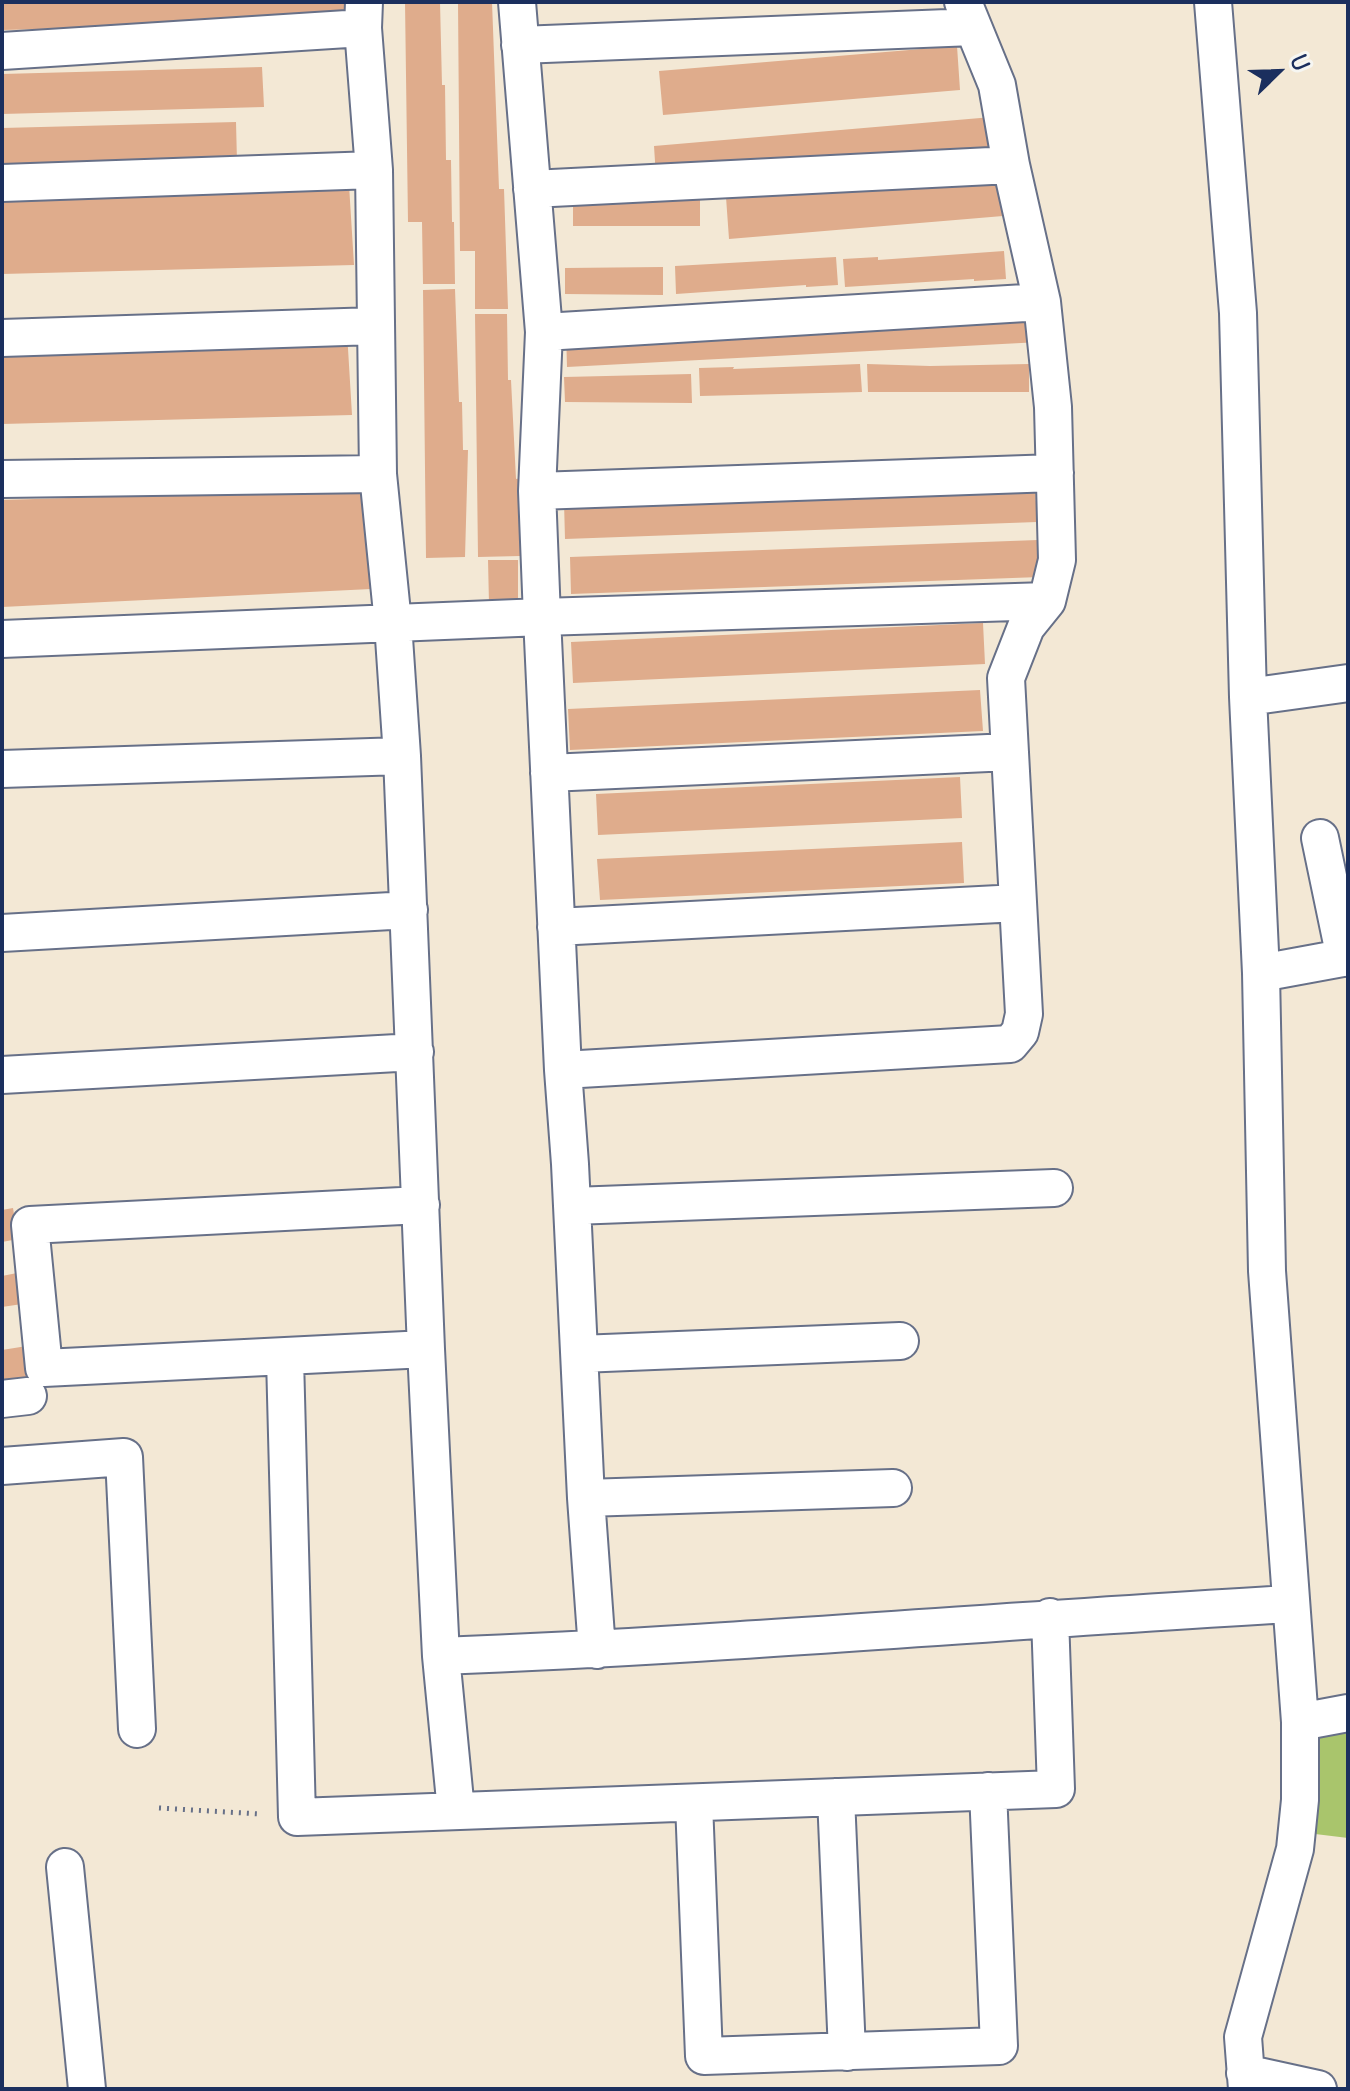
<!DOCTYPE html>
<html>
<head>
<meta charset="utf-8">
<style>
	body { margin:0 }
	#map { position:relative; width:1350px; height:2091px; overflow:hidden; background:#f3e8d5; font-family:Delius,sans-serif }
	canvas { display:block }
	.frame { position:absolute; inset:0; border:4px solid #1b2f5e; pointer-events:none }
	.north { position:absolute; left:1238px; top:32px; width:80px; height:80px; -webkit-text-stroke:6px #f6f6f2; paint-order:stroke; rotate:67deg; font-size:22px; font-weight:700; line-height:32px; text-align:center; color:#1b2f5e }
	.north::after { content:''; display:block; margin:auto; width:28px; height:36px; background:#1b2f5e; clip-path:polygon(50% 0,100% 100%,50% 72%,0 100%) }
</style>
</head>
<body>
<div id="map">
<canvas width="1350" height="2091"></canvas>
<div class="frame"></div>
<div class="north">U</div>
</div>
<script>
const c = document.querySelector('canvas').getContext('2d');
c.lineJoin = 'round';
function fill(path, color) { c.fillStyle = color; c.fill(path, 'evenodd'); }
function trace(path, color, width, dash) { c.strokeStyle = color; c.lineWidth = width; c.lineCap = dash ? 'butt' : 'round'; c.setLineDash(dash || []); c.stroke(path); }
fill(new Path2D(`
	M1348,1705V1838L1307,1833L1303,1714Z`), '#a9c56c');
fill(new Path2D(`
	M2,2H347V21L2,30Z
	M405,2H440L442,85H445L446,160H451L452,222H454L455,284H423L422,222H408Z
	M458,2H492L499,189H504L508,309H475V251H460Z
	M957,46L960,90L663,115L659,71Z
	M262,67L264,107L2,114V74Z
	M992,117L995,148L656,177L654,146Z
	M236,122L237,162L2,168V128Z
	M999,175L1003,216L729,239L726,197Z
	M349,185L354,265L2,274V194Z
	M700,198V226H573V200Z
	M1004,251L1006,279L974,281V279L845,287L843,259L878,257V260Z
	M836,257L838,285L806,287V285L676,294L675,266Z
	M663,267V295L565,294V268Z
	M455,289L459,402H462L463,450H468L465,557L426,558L423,290Z
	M1038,307L1040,342L567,367L566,331Z
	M475,314H507L508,380H511L516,479L521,478L520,556L478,557Z
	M347,332L352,415L2,424V341Z
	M860,364L862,392L700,396L699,368L734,367L733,369Z
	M867,364L930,366L1029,364V392H868Z
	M691,374L692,403L565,402L564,377Z
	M1035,485L1037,522L565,539L564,502Z
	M369,489L371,589L2,607V500Z
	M1038,540L1040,577L571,594L570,557Z
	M488,560H518V604H489Z
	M983,623L985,664L573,683L571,642Z
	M980,690L983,731L570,750L568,709Z
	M960,777L962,818L598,835L596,794Z
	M962,842L964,883L600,900L597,859Z
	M13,1208L18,1239L2,1242V1210Z
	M17,1273L22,1304L2,1307V1276Z
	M33,1345L38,1376L2,1382V1350Z`), '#dfac8c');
const minor = new Path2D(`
	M364,2L363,28L374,170L378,474L393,623L402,756L426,1349L441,1656C724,1645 1007,1620 1290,1604
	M517,2L544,332L537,491L542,617L563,1070L570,1164L586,1498L597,1650
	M1213,2L1238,313L1248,697L1261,973L1267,1271L1300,1722V1800L1295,1849L1243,2037L1247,2089
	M520,45L973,27
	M2,51L363,28
	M2,183L374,170
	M532,189L1011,165
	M544,332L1042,302
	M2,338L376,326
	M2,479L378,474
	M537,491L1055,473
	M2,639L542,617L1047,601
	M1248,697L1348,683
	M2,769L402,756
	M549,773L1010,752
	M1320,838L1345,958
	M556,927L1018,903
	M2,933L409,910
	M1261,973L1348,957
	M563,1070L1010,1044L1020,1032L1024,1014L1006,678L1026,627L1047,601L1057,560L1053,407L1042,302L1011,165L997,85L963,2
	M2,1075L415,1052
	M421,1205L30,1225L44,1368L426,1349
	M573,1206L1054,1188
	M580,1354L900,1341
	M285,1358L297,1817L1056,1789L1050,1617
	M2,1399L28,1396
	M2,1466L124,1457L137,1729
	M586,1498L893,1488
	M441,1656L456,1811
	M1300,1722L1348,1713
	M836,1797L847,2052
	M694,1803L704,2056L999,2046L988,1791
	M65,1867L87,2089
	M1245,2073L1318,2089`);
trace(minor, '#677088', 40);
trace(new Path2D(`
	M159,1808L260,1814`), '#677088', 5, [2, 6]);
trace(minor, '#fff', 36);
</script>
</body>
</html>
